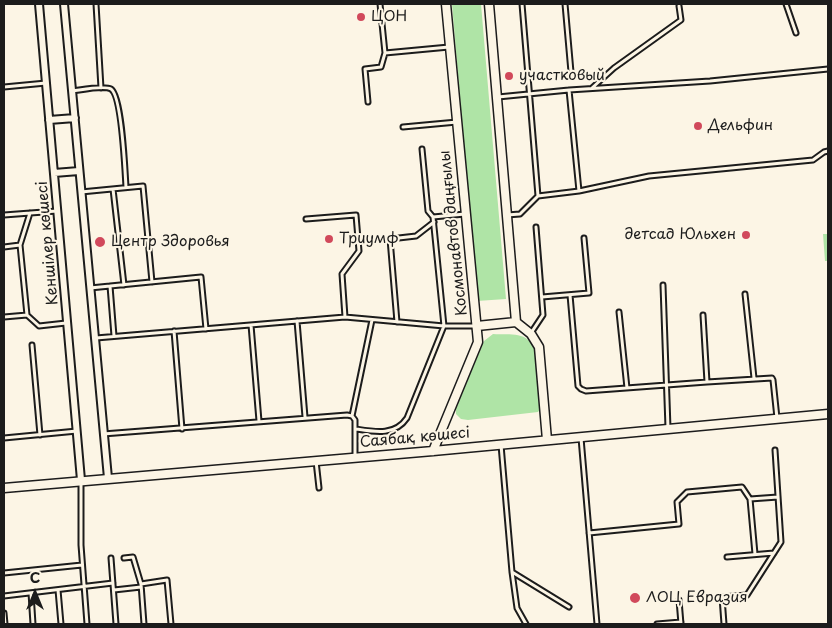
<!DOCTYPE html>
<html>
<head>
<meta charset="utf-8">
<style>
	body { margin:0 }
	#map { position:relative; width:832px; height:628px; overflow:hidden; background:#fcf5e5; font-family:"Playpen Sans",sans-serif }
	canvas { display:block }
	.frame { position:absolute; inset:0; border:5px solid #1c1c1c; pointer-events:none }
	.north { position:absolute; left:10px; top:568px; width:50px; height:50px; -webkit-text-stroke:4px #fcf5e5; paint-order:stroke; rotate:0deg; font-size:14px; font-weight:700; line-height:20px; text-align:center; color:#1c1c1c }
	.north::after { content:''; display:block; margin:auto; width:18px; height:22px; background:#1c1c1c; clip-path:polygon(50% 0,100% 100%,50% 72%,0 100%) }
</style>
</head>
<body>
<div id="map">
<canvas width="832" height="628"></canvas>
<div class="frame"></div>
<div class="north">С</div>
</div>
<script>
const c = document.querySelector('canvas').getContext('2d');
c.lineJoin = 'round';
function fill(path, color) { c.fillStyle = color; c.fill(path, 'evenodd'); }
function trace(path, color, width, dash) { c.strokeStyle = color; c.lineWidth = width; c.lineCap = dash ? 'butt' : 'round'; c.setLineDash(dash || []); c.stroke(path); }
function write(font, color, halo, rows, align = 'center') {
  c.font = font + ' "Playpen Sans",sans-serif'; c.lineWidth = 4; c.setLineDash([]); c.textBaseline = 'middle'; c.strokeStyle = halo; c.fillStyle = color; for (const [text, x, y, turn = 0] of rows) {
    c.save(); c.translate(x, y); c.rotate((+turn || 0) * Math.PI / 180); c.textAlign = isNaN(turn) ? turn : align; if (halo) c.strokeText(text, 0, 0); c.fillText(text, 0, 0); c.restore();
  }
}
fill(new Path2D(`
	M452,4H481L506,299L477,301Z
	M823,234H828V261H825Z
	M493,334C511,335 528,331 535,350L542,407L538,412L468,420L461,419L456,414V408L484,341Z`), '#afe4a6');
const service = new Path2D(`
	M96,4L101,88
	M380,4L385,53L449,47
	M522,4L538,196
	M565,4L571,72
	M786,4L796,33
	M4,87L46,83
	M592,88L614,68L681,20L679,6
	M73,91C81,90 104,85 111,89C122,96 125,172 126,187
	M498,97L569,90L710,81L828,69
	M368,102L365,69L381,67L385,53
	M403,127L457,122
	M113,189L124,285
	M579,191L649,176L813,160L824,152L828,151
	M81,192L143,186L152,282
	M4,215L57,211
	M507,215L520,214L538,196L579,191L569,90
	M433,217L465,214
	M306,219L356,215L359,251L342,274L345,317
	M20,245L30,213
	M4,247L20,245L27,315L4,317
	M663,285L668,428
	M110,286L114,336
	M90,288L201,277L206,329
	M745,294L754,378
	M570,295L578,386L581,389L586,391L707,382
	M542,297L589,293L584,238
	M619,312L627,388
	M27,315L39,326L66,323
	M703,315L707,382L772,378L773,380L777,418
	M297,321L305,417
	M397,322L390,239L416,236L434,222
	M251,325L259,421
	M174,331L182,429
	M531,333L543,315L536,227
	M96,338L345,317L444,326H476
	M32,345L40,435
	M352,416L372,320
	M356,429C375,432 395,436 407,418L444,326L433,217L428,211L422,149
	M103,434L347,415L352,416L355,420V456
	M4,438L77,431
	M581,438L597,624
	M501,445L512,572L569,607
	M316,461L319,488
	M81,481V545L87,624
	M750,499L755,554
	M589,533L679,524L677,502L687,492L742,487L750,499L778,497
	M727,557L774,553
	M111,558L116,624
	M124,558L133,557L141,584L144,624
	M512,572L517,608L526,624
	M4,573L82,565
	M141,584L167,580L171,624
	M58,590L61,624
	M114,590L141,587
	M31,593L33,624
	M4,596L113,583
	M679,600L681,624
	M4,613L5,624
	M657,624L681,622
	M724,624L722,597L747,595L781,542L775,450`);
const minor = new Path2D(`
	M39,4L81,480
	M64,4L108,478
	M49,120L75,118
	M54,173L79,171`);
const tertiary = new Path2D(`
	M489,4L516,322L531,334L539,347L547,440
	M477,326L516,322
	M433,451L478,342L446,4
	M4,488L433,451L828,414`);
trace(service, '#1c1c1c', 7);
trace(minor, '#1c1c1c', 10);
trace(tertiary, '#1c1c1c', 11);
trace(service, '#fcf5e5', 3);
trace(minor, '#fcf5e5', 6);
trace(tertiary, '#fcf5e5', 8);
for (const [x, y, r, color] of [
	[361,17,5,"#d1495b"],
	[509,76,5,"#d1495b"],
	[698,126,5,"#d1495b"],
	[746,235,5,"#d1495b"],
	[329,239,5,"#d1495b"],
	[100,242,6,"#d1495b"],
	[635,598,6,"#d1495b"]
]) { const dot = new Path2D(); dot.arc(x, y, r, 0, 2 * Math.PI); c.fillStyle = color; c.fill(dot); trace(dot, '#fcf5e5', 2); }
write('15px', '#1c1c1c', '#fcf5e5', [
	["ЦОН",371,17],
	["участковый",519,76],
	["Дельфин",708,126],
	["детсад Юльхен",736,235,"right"],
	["Триумф",339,239],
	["Центр Здоровья",111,242],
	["ЛОЦ Евразия",646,598]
], 'left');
write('15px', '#1c1c1c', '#fcf5e5', [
	["Космонавтов даңғылы",454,233,-96],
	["Кеншілер көшесі",48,243,-95],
	["Саябақ көшесі",415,438,-5]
]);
</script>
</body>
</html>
